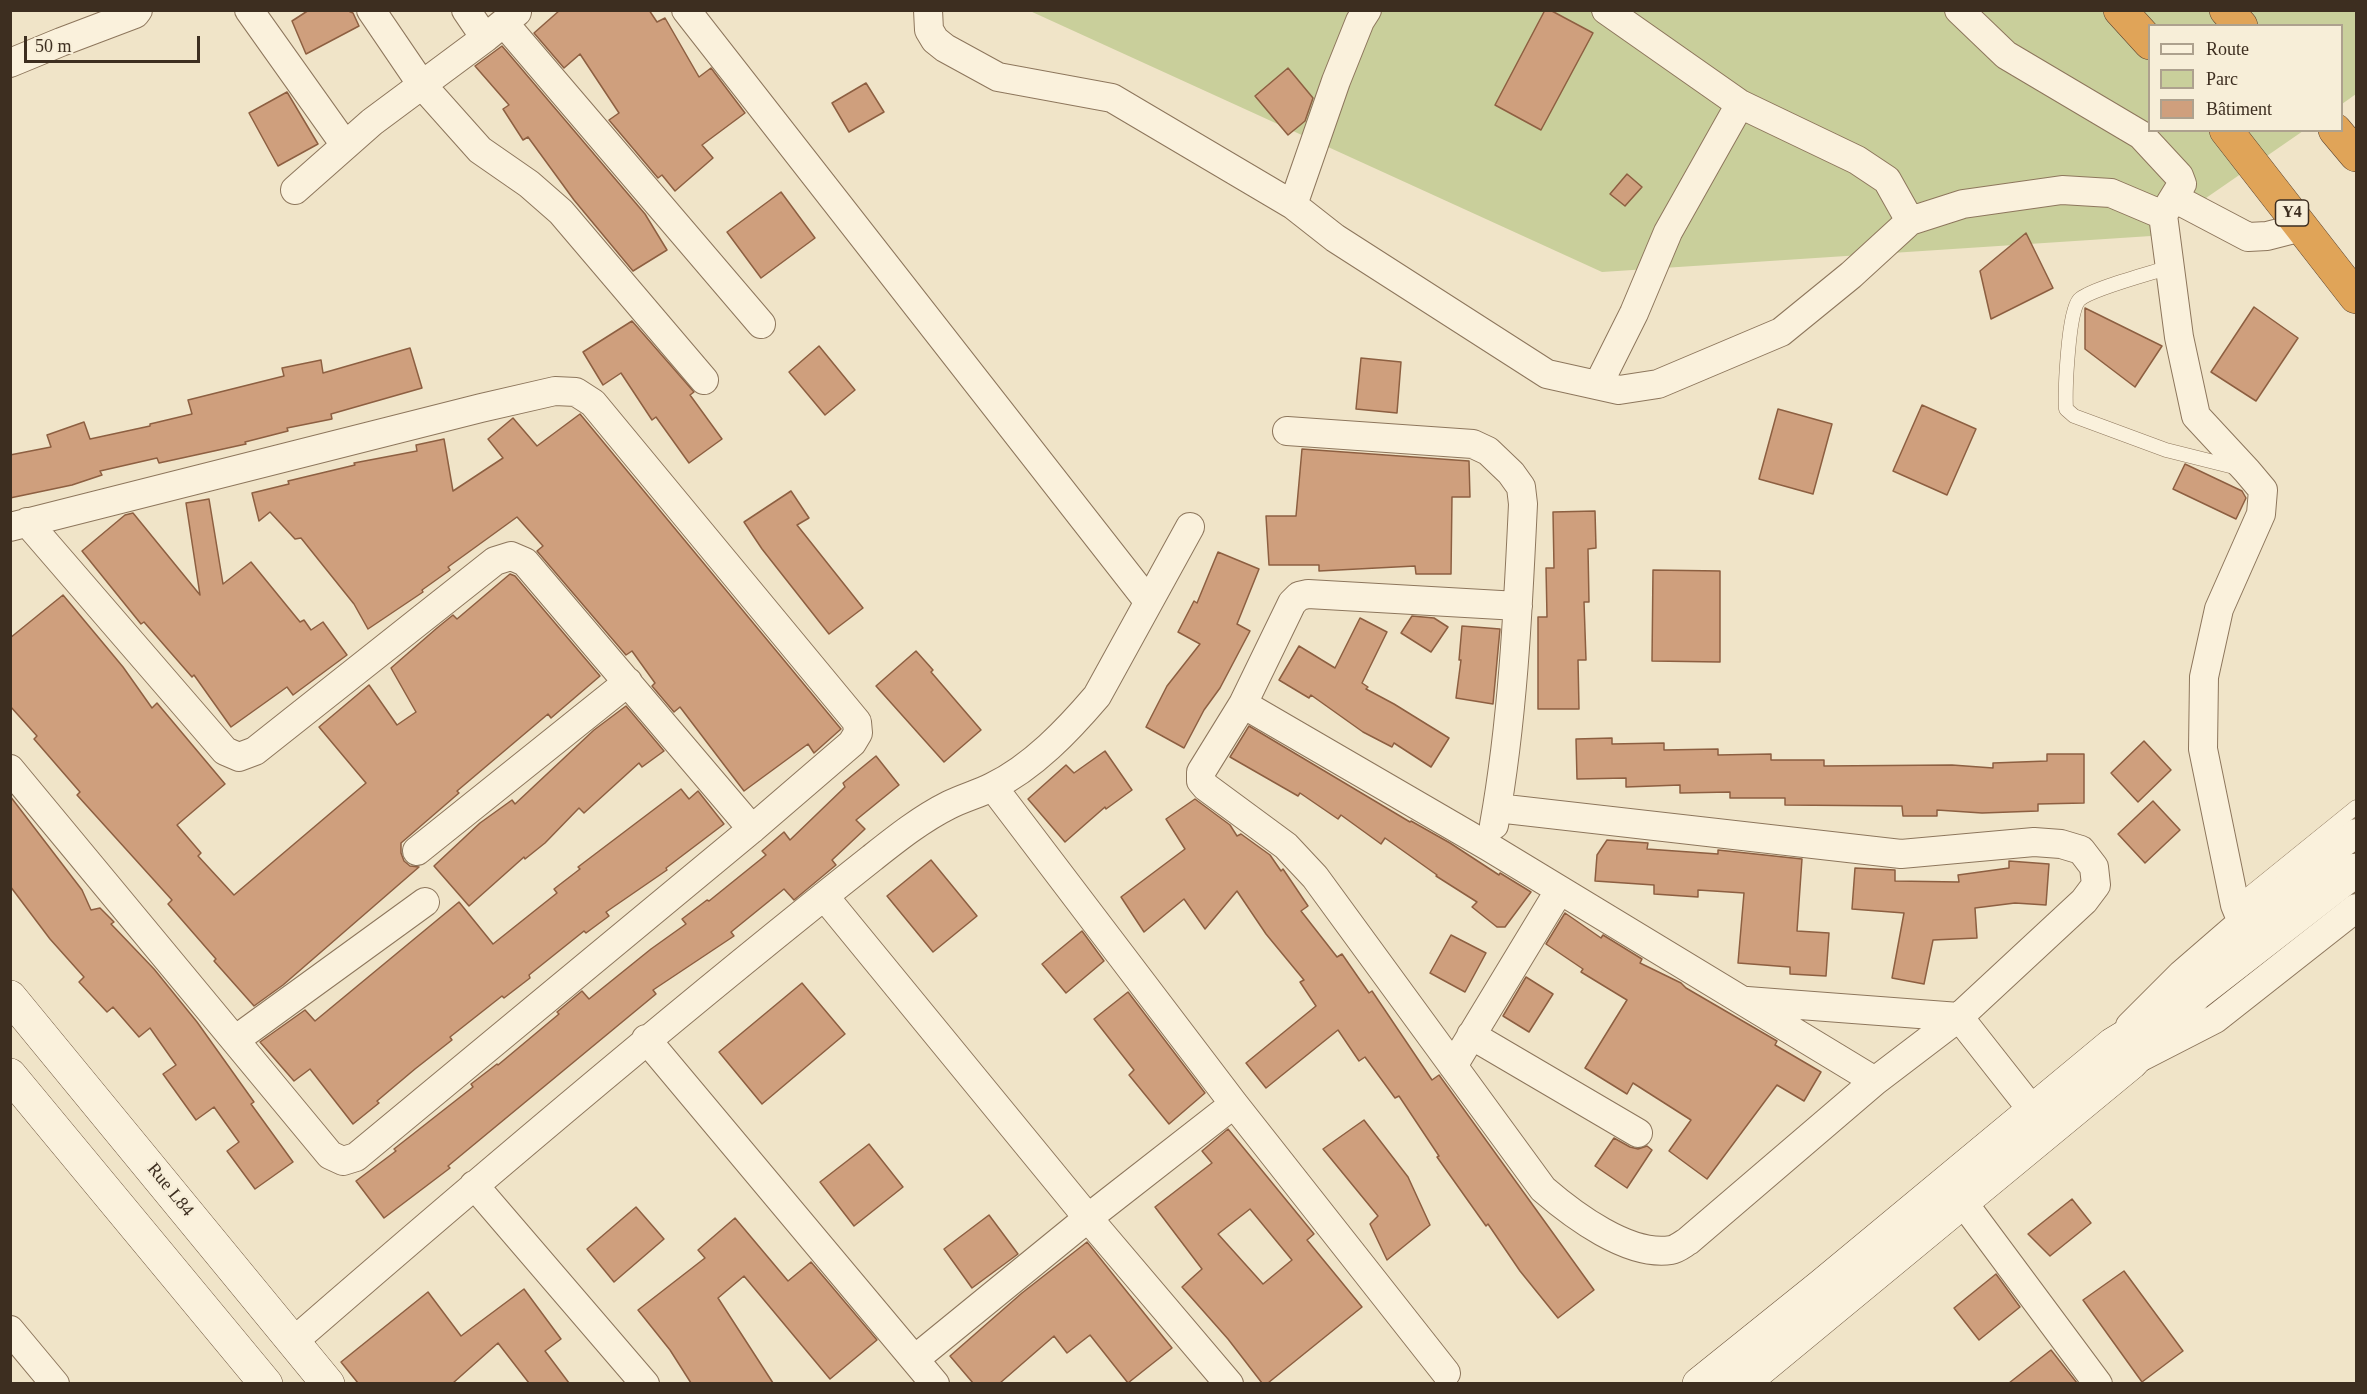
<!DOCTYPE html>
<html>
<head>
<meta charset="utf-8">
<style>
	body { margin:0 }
	#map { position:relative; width:2367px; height:1394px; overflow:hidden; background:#f0e4c8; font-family:"Times New Roman",serif }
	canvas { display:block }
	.frame { position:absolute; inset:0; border:12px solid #3d2e20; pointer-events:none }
	.legend { position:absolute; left:2148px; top:24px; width:195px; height:108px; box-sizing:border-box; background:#f7eed8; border:2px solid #ada18e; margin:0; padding:8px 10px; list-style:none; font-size:18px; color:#3d2e20 }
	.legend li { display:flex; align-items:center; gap:12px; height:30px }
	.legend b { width:30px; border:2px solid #ada18e }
	.scale { position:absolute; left:24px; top:36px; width:176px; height:27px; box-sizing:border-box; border:3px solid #3d2e20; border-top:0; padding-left:8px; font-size:18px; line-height:21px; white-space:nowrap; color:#3d2e20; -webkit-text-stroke:4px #f7eed8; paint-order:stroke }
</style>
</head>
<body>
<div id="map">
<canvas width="2367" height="1394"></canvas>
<div class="frame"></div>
<ul class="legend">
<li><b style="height:8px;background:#faf1dc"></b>Route</li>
<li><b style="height:16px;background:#c9cf9b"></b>Parc</li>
<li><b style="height:16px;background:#cf9f7d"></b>Bâtiment</li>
</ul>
<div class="scale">50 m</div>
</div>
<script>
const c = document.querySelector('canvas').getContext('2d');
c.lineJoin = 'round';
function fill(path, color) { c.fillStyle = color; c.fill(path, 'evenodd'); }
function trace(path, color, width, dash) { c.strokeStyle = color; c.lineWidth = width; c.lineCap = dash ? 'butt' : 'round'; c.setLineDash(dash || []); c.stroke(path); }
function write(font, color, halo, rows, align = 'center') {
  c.font = font + ' "Times New Roman",serif'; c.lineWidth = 5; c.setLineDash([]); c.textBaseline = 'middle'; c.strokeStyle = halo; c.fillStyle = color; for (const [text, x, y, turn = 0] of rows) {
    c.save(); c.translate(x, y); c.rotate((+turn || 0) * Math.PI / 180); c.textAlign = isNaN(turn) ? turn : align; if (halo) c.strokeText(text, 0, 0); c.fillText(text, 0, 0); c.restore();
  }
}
fill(new Path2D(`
	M1030,11H2356V94L2342,104V26H2150V130L2303,131L2151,236L1602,272Z`), '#c9cf9b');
const building = new Path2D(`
	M309,10H346L353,13L359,26L306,54L292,21Z
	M560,10H649L657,22L665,18L699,77L711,68L745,113L702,145L713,158L675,191L662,175L658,178L609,120L619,113L580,54L564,68L534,33Z
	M1545,10H1550L1593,33L1541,130L1495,105Z
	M502,46L645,214L667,250L633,271L574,200L528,137L523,140L503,109L509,105L475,66Z
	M1288,68L1313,98L1305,121L1288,135L1255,96Z
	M866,83L884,112L849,132L832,103Z
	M287,92L318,144L278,166L249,113Z
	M1627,174L1642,187L1625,206L1610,194Z
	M781,192L815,238L761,278L727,232Z
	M2026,233L2053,288L1991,319L1980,271Z
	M2254,307L2298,338L2256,401L2211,372Z
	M2085,308L2162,346L2135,387L2085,349Z
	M632,321L694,392L690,395L722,439L689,463L656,417L652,420L621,373L603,385L583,352Z
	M819,346L855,390L825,415L789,372Z
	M410,348L422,388L331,414L332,419L287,428L288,431L245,442L246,444L159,463L157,458L100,471L102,475L72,485L10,498V455L51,447L47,435L84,422L90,439L150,426V424L192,414L188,400L284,376L282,368L321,360L323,373Z
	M1361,358L1401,362L1397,413L1356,409Z
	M1922,405L1976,429L1947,495L1893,471Z
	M1778,409L1832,424L1813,494L1759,479Z
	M580,414L841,729L814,753L808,744L744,791L680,707L674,712L652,686L655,683L632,651L626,655L537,551L543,546L517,517L448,567L450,570L422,590L423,592L368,629L354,604L301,538L295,539L270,512L259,521L252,493L289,484L288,481L355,465L354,463L417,451L416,445L444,439L453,491L503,458L488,439L513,418L537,446Z
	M1302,449L1469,461L1470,497H1452L1451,574H1416L1415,566L1319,571V565H1269L1266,516H1296Z
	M2185,464L2242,491L2246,498L2236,519L2173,489Z
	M791,491L809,518L797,525L863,608L829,634L762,549L744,522Z
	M209,499L223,584L251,562L300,622L304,620L311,630L323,622L347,655L293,695L287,687L231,727L194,675L192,677L144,622L141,624L82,551L125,515L133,513L200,595L186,503Z
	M1595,511L1596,548L1588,549L1589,602H1584L1586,660H1578L1579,709H1538V617H1547L1546,568H1554L1553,512Z
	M1218,552L1259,569L1237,624L1250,631L1220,688L1204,710L1184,748L1146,727L1167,686L1200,644L1178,632L1194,601L1197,603Z
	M1653,570L1720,571V662L1652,661Z
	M510,574L515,576L600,676L551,718L548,714L457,791L459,793L401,843V853L404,861L410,866L419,867L283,985L254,1006L214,961L216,959L168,904L172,900L77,795L80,792L34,739L37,736L10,706V638L63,595L123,667L152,708L157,703L225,784L177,825L201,853L198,856L234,895L366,783L319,727L369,685L397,725L416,712L391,668L437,628L453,615L457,619Z
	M1412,616L1434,618L1448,627L1431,652L1401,633Z
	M1360,618L1387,632L1362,683L1368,687L1366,689L1394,704L1449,738L1431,767L1394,743L1392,747L1363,732L1311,695L1309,698L1279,680L1299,646L1335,668Z
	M1462,626L1500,629L1493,704L1456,698L1461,660H1459Z
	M916,651L933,670L931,672L981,730L944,762L876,686Z
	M626,706L664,751L642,767L639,763L584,813L579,808L545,843L525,859L524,857L469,906L434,866L480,823L512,800L515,804L594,730Z
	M1249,726L1410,822L1411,821L1450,843L1499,875L1500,873L1531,892L1505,927H1497L1472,907L1477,902L1436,876L1437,875L1385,838L1381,844L1341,815L1338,819L1300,793L1298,796L1230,757Z
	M1612,738V744L1664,743V750L1718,749V755L1771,754V760H1824V766L1952,765L1993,768V763L2047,761V754H2084V803L2038,804V811L1982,813L1937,810V816H1903L1902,806L1785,805V798H1730V792L1680,793V785L1626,787V778L1577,779L1576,739Z
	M2144,741L2171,770L2138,802L2111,773Z
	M1105,751L1132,790L1106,809L1105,807L1065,842L1028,799L1066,765L1074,773Z
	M876,756L899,785L856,820L865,829L832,860L836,865L794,900L784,889L731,932L734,936L653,990L656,994L448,1166L450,1168L384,1218L356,1181L396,1151L394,1149L473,1087L471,1084L497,1064L498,1065L559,1014L557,1012L582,991L589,999L651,949L686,924L682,919L707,900L709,901L766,855L762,851L784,832L790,840L845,787L843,783Z
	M681,789L689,799L698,791L724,824L666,868L667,870L606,912L609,916L586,933L584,931L529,975L530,978L504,998L502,996L450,1037L452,1040L415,1069L377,1101L379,1103L353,1124L310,1069L294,1081L260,1042L305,1010L315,1021L459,902L493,944L557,893L554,889L580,869L578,867Z
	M10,796L82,890L91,910L100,908L114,922L111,924L154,969L197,1022L254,1102L251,1104L293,1162L255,1189L227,1151L239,1142L214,1107L196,1120L163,1074L176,1065L150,1028L139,1037L113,1007L107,1012L79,982L84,977L50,939L10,886Z
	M1195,799L1230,825L1237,836L1241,834L1270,855L1281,871L1283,869L1308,906L1301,911L1337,957L1342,954L1369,993L1372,991L1432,1080L1439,1075L1594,1290L1558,1318L1520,1271L1488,1224L1486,1226L1437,1157L1439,1156L1399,1096L1395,1098L1365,1057L1359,1061L1338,1030L1266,1088L1246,1063L1316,1006L1300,982L1304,980L1266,934L1237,891L1205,929L1184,899L1144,932L1121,897L1185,849L1166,819Z
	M2153,801L2180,830L2145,863L2118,834Z
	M1607,840L1648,843L1647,849L1718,854V850L1802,859L1797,931L1829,933L1826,976L1790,974V967L1738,963L1744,893L1698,890V897L1654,894V885L1595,881L1597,855Z
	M931,860L977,916L933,952L887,896Z
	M2009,861L2049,864L2046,905L2015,903L1975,908L1977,938L1933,940L1924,984L1892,978L1904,913L1852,909L1855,868L1895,870V881L1959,882L1958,875L2009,868Z
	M1565,913L1601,938L1603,935L1642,959L1640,963L1681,983L1686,988L1777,1041L1775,1045L1821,1072L1804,1101L1777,1085L1707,1179L1669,1151L1691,1120L1633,1083L1627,1094L1585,1068L1627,1000L1581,972L1583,969L1546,944Z
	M1082,931L1104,961L1066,993L1042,964Z
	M1451,935L1486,953L1465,992L1430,973Z
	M1526,977L1553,994L1529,1032L1503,1016Z
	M802,983L845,1034L762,1104L719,1052Z
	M1128,992L1205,1093L1169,1124L1129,1075L1134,1070L1094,1019Z
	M1364,1120L1408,1177L1430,1225L1387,1260L1370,1224L1378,1216L1323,1149Z
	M1228,1129L1314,1234L1307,1240L1362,1307L1268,1383H1262L1228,1339L1182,1287L1202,1269L1155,1207L1212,1163L1202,1151ZM1250,1209L1292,1260L1263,1284L1218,1234Z
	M1614,1138L1630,1147L1638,1149L1647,1146L1652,1150L1627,1188L1595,1166Z
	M869,1144L903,1187L854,1226L820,1182Z
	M2072,1199L2091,1223L2050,1256L2028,1234Z
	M636,1207L664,1239L614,1282L587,1249Z
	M989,1215L1018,1254L972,1288L944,1249Z
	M735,1218L788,1281L811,1262L877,1340L830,1379L744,1276L718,1298L773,1383H691L670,1350L638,1310L705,1258L698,1250Z
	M1087,1242L1172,1348L1128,1383L1090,1335L1067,1353L1054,1336L1000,1383H973L950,1356L1022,1293Z
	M2124,1271L2183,1351L2142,1382L2083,1300Z
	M1996,1274L2020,1307L1979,1340L1954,1308Z
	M524,1289L561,1339L545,1351L569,1383H529L498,1343L453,1383H358L341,1362L428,1292L461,1336Z
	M2051,1350L2077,1383H2009Z`);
fill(building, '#cf9f7d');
trace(building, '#8d5f41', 1.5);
const lane = new Path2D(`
	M2170,267C2152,273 2090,289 2079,300C2068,313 2065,390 2066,409L2074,416L2166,450L2238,468
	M2235,905L2356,807`);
const street = new Path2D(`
	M249,10L345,145
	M371,10L422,85L480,150L529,184L561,212L704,380
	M466,10L485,38
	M686,10L1148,601
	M928,10L929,30L935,40L945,48L998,77L1112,98L1293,205L1335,238L1547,374L1619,390L1658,384L1781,332L1851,275L1910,221L1963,204L2062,190L2111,193L2163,215
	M1606,10L1740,104L1857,160L1887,180L1910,221
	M1959,10L2006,55L2141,135L2179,176L2182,184L2163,215L2179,337L2196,416L2247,471L2263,490L2261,514L2219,609L2204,677L2203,749L2235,905L2242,922
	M504,23L761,324
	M10,63L61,42L135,14L138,10
	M295,190L372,122L485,38L517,12
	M2174,198L2248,237L2267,236L2302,227
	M1293,205L1336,81L1360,21L1367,10
	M1598,385L1634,313L1668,232L1740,104
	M1287,431L1473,444L1488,451L1511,473L1521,487L1523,504C1518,610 1513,719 1494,825
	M27,522L225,751L239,757L255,751L495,561L511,556L525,562L752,829
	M10,527L481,408L555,391L576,392L593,403L857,722L858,733L852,743L752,829L356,1157L343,1161L330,1155L10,769
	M1243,704L1489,847L1875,1081
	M993,787L1234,1104L1446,1373
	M1497,808L1901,854L2034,842L2061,844L2081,850L2094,867L2096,885L2084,901L1959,1017L1875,1081L1688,1241C1683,1244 1677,1249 1671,1250C1629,1257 1573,1215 1543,1189L1315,877L1286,846L1206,787L1201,781V772L1243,704L1292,603L1299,596L1308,594L1518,606
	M417,851L628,682
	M824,896L1088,1218L1229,1384
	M1747,1001L1959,1017L2033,1111
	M2130,1026L2182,974L2242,922L2356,833
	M1471,1035L1638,1133
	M646,1039L935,1384
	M235,1040L425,902
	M2141,1057L2215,1019L2356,908
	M1453,1066L1559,891
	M474,1185L645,1384
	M1962,1201L2098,1384
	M10,1330L55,1384
	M294,1341C484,1176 675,1014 872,858C896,839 921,819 949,805C963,798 978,794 992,787C1033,767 1068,730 1097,696L1190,527
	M915,1359L1088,1218L1234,1104`);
const secondary = new Path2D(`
	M10,997L328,1384
	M10,1075L266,1384
	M1699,1384L1821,1286L2113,1044L2161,1015
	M1742,1384L2131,1063L2196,994L2356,870`);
const highway = new Path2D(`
	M2120,10L2150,43
	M2226,10L2241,26
	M2226,130L2356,297
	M2335,130L2356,155`);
trace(lane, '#8d765c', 15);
trace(street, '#8d765c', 30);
trace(secondary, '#6f573f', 34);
trace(highway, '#5b4430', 34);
trace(lane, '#faf1dc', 14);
trace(street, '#faf1dc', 28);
trace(secondary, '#faf1dc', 33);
trace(highway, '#e0a458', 33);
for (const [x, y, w] of [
	[2292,213,33]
]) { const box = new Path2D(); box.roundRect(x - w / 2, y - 13, w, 26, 4.5); c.fillStyle = '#f7eed8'; c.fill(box); trace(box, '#3d2e20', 1.5); }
write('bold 16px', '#3d2e20', null, [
	["Y4",2292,213]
]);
write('18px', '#3d2e20', '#f7eed8', [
	["Rue L84",170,1190,51]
]);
</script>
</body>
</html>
